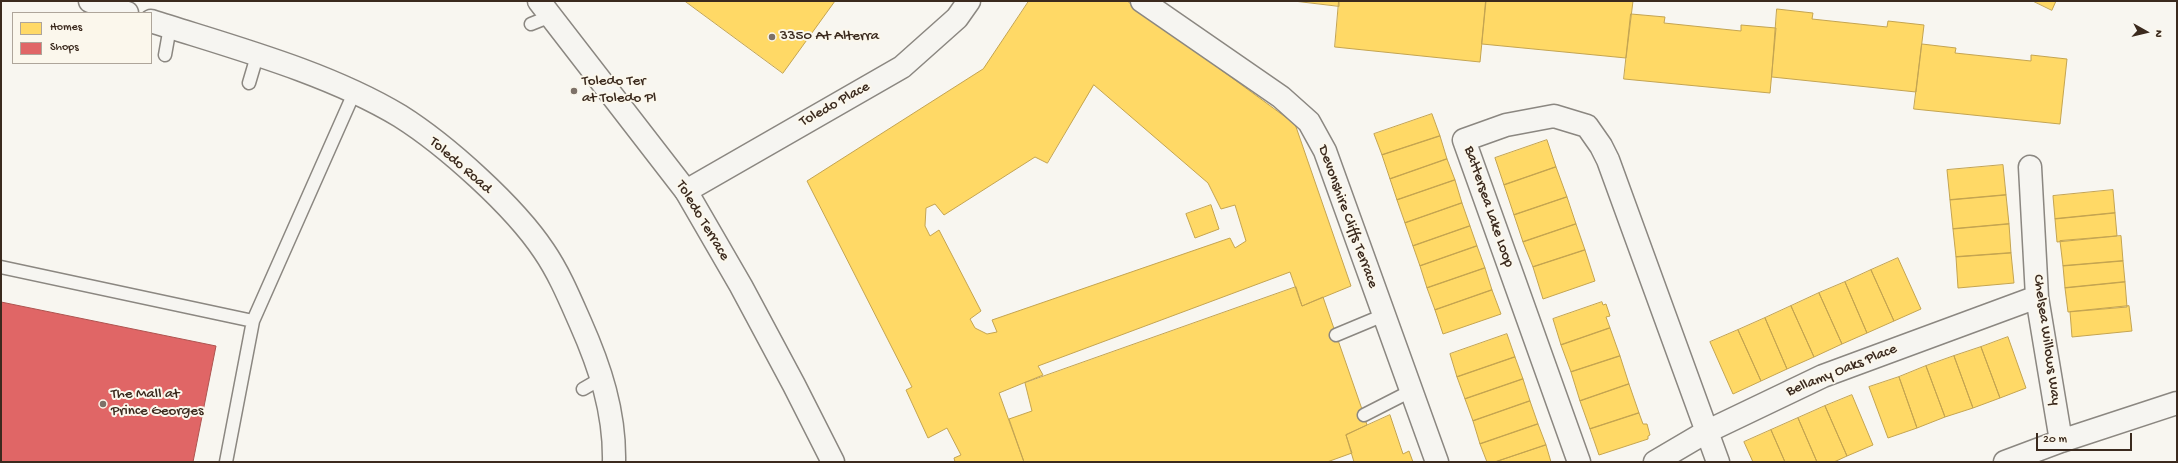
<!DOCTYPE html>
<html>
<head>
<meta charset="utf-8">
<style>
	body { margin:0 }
	#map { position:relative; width:2178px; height:463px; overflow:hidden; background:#f8f6f0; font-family:"Gochi Hand",sans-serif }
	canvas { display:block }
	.frame { position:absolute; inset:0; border:2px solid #3b2a1e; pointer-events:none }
	.legend { position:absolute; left:12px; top:12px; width:140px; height:52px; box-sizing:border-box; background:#fbf7ec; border:1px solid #aea59a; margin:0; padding:5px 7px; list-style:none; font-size:12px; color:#3b2a1e }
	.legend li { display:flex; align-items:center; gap:8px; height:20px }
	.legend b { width:20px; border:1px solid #aea59a }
	.north { position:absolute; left:2126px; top:12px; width:40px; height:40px; -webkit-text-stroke:3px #fbf7ec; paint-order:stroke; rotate:98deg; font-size:11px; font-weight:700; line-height:16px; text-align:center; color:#3b2a1e }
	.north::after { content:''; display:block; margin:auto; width:14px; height:18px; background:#3b2a1e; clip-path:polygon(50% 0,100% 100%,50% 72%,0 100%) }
	.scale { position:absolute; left:2036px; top:433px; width:96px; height:18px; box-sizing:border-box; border:2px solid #3b2a1e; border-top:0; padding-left:5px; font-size:12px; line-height:14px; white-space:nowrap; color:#3b2a1e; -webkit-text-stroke:3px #fbf7ec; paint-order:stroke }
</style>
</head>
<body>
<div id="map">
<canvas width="2178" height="463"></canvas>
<div class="frame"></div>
<ul class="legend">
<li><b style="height:11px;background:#ffd966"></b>Homes</li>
<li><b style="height:11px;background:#e06666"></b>Shops</li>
</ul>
<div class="north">N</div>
<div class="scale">20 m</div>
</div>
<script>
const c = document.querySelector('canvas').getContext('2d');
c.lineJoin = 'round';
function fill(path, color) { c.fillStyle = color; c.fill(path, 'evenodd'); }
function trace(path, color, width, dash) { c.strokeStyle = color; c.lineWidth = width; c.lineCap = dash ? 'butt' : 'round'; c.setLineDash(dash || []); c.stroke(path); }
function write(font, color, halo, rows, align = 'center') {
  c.font = font + ' "Gochi Hand",sans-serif'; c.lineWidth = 4; c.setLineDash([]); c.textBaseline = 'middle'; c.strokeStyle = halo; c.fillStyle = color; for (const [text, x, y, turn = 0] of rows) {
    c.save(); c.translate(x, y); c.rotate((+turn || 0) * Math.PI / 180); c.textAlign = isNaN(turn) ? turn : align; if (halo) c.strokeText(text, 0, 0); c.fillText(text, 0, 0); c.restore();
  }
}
const homes = new Path2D(`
	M685,1H835L783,73Z
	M1029,1H1127L1295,124L1351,286L1302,306L1290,272L1038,366L1043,375L999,393L1024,462H955L954,458L961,455L947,428L928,438L906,390L912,387L807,181L983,69ZM1094,85L1208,183L1221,209L1235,205L1246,241L1235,248L1230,238L992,320L997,332L987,334L975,328L970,319L981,311L939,230L930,236L925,226L926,208L935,204L944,215L1035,157L1047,163Z
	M1294,1H1339V6Z
	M1339,1H1486L1480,62L1335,47Z
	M1486,1H1633L1626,58L1482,44Z
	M2033,1H2056L2052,10Z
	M1777,9L1813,13L1812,19L1887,27L1888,21L1924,25L1916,92L1772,77Z
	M1631,14L1665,17L1664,23L1741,31V25L1776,28L1770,93L1624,79Z
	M1922,44L1956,48L1955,53L2031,61V55L2067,59L2060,124L1914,109Z
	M1432,114L1440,136L1382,155L1374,134Z
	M1440,136L1447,159L1390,179L1382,155Z
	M1547,140L1556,167L1504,185L1495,158Z
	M1447,159L1455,180L1397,200L1390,179Z
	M2003,165L2006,195L1950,200L1947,170Z
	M1556,167L1567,197L1514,215L1504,185Z
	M1455,180L1462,203L1405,223L1397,200Z
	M2113,190L2115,213L2055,219L2053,196Z
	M2006,195L2009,224L1953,229L1950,200Z
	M1567,197L1576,224L1523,242L1514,215Z
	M1462,203L1470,226L1413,246L1405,223Z
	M1211,205L1219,229L1195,238L1186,214Z
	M2115,213L2117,236L2057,242L2055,219Z
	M1576,224L1585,250L1533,267L1523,242Z
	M2009,224L2011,253L1956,257L1953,229Z
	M1470,226L1477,246L1420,266L1413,246Z
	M2121,236L2123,261L2063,266L2060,241Z
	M1477,246L1485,268L1427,288L1420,266Z
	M1585,250L1595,281L1543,299L1533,267Z
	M2011,253L2014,283L1958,288L1956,257Z
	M1898,258L1921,309L1894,321L1871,270Z
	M2123,261L2125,282L2065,288L2063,266Z
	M1485,268L1492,290L1435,310L1427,288Z
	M1871,270L1894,321L1867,333L1845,282Z
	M1845,282L1867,333L1842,344L1819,293Z
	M2125,282L2127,307L2068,312L2065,288Z
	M1296,287L1302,306L1323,297L1364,415L1367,425L1346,435L1352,453L1327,462H1024L1009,419L1032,411L1025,383Z
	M1492,290L1501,314L1443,334L1435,310Z
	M1819,293L1842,344L1814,357L1791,306Z
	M1602,302L1603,305L1606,304L1610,316L1606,317L1610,328L1561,345L1553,319Z
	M1791,306L1814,357L1787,369L1765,318Z
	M2129,306L2132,331L2072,337L2070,312Z
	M1765,318L1787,369L1761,381L1738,330Z
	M1610,328L1620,356L1571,372L1561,345Z
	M1738,330L1761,381L1733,394L1710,342Z
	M1507,334L1515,357L1457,377L1450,354Z
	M2008,337L2026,388L2000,398L1981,347Z
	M1981,347L2000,398L1973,408L1954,356Z
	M1620,356L1629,384L1580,401L1571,372Z
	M1954,356L1973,408L1945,417L1926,366Z
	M1515,357L1523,379L1465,399L1457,377Z
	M1926,366L1945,417L1917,428L1899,377Z
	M1899,377L1917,428L1888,438L1869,387Z
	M1523,379L1530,401L1473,421L1465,399Z
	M1629,384L1639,413L1590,429L1580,401Z
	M1852,395L1873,445L1847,456L1825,406Z
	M1530,401L1538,424L1480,444L1473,421Z
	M1825,406L1847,456L1834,462H1817L1798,418Z
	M1639,413L1643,424H1647L1650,435L1648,436V439L1599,455L1590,429Z
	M1390,415L1403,454L1409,451L1413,462H1354L1346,435Z
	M1798,418L1817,462H1785L1771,430Z
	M1538,424L1546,445L1495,462H1487L1480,444Z
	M1771,430L1785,462H1753L1744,442Z
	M1546,445L1551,462H1495Z`);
fill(homes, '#ffd966');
trace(homes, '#c4a450', 1);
const shops = new Path2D(`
	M1,302L216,346L193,462H1Z`);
fill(shops, '#e06666');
trace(shops, '#ae5450', 1);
const service = new Path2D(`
	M531,24L551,16
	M165,55L170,27
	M249,83L257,56
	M1,267L253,321L226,462
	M253,321L354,93
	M1336,335L1384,315
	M583,389L602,378
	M1364,415L1411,391`);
const minor = new Path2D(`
	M90,1L127,13
	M1142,1L1281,97L1309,122L1325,151L1437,462
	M151,21C232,47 327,72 400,116C446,145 514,206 544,251C559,273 569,297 580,322C600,367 615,412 614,462
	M2030,167L2037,297L2061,441
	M686,191L902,67L957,18L969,1
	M1579,462L1464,140L1506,125L1554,116L1587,126L1601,146L1608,160L1718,462
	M1655,462L1706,432L1823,376L2037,297
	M2005,462L2061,441L2177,403`);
const tertiary = new Path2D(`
	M539,1L686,191L741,286L794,385L833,462`);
trace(service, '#8b8781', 15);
trace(minor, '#8b8781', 25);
trace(tertiary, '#8b8781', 25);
trace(service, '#f6f5f1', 12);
trace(minor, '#f6f5f1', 22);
trace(tertiary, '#f6f5f1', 22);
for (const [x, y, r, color] of [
	[772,37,4,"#7d7168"],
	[574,91,4,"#7d7168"],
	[103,404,4,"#7d7168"]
]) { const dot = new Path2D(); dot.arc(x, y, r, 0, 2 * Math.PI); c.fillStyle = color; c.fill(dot); trace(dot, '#fbf7ec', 1.5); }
write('15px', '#3b2a1e', '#fbf7ec', [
	["3350 At Alterra",780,37],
	["Toledo Ter",582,82],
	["at Toledo Pl",582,99],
	["The Mall at",111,395],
	["Prince Georges",111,412]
], 'left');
write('15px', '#3b2a1e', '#fbf7ec', [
	["Toledo Place",835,105,-29],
	["Toledo Road",460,166,41],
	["Battersea Lake Loop",1488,207,71],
	["Devonshire Cliffs Terrace",1347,217,70],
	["Toledo Terrace",702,221,59],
	["Chelsea Willows Way",2046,340,82],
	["Bellamy Oaks Place",1842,371,-22]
]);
</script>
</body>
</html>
